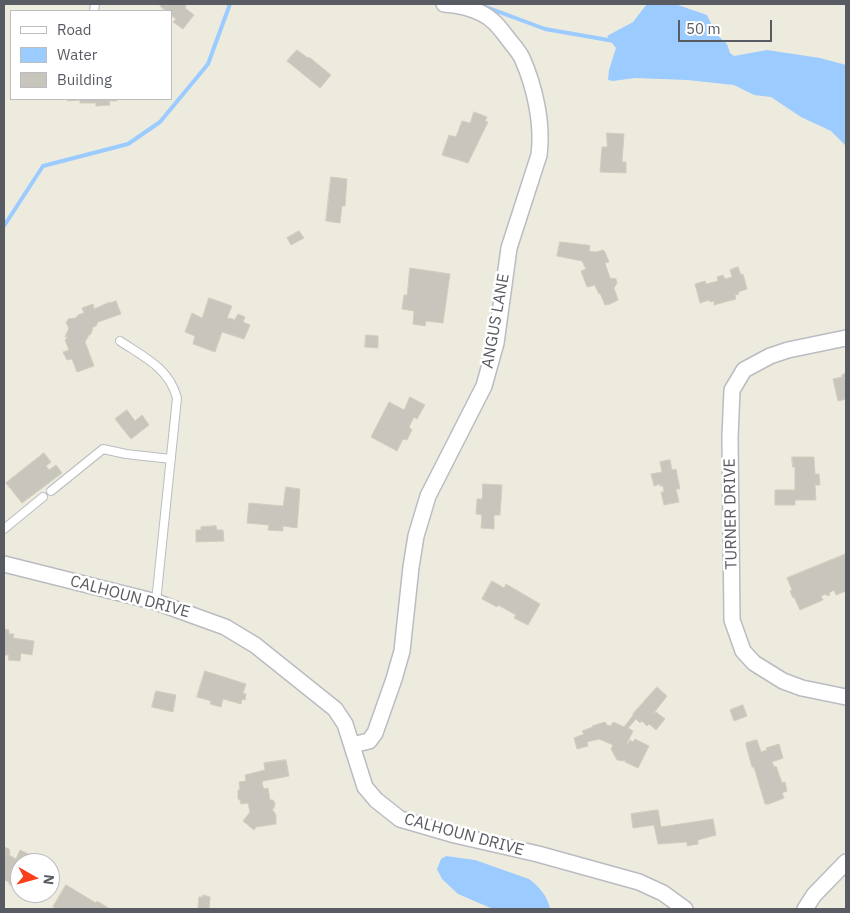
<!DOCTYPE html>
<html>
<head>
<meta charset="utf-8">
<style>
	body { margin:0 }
	#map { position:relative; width:850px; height:913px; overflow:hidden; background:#edebde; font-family:"IBM Plex Sans",sans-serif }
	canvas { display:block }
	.frame { position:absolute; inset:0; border:5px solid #585b62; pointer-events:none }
	.legend { position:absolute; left:10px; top:10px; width:162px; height:90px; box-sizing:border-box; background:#fff; border:1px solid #bcbdc0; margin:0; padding:6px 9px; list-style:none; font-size:15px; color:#585b62 }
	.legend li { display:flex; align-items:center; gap:10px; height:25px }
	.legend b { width:25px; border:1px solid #bcbdc0 }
	.north { position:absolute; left:10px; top:853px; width:50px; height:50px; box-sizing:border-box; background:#fff; border:1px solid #bcbdc0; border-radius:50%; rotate:97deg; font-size:14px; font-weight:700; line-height:20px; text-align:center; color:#585b62 }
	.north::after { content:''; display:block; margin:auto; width:18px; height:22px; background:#f83f19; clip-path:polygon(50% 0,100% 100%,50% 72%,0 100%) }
	.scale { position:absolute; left:678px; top:20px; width:94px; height:22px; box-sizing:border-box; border:2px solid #585b62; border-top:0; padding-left:6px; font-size:15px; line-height:18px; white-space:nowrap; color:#585b62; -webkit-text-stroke:4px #fff; paint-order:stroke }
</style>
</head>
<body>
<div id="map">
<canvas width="850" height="913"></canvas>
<div class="frame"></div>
<ul class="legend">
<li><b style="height:6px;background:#fff"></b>Road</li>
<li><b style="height:14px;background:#9ccbff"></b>Water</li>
<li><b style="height:14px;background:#c8c5bc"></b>Building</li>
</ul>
<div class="north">N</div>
<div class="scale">50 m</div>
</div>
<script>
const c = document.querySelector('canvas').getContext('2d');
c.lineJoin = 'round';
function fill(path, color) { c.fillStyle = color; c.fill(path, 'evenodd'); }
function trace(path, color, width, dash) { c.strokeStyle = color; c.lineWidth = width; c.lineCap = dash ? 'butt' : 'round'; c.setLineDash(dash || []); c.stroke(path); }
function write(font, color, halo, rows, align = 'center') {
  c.font = font + ' "IBM Plex Sans",sans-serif'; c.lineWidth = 5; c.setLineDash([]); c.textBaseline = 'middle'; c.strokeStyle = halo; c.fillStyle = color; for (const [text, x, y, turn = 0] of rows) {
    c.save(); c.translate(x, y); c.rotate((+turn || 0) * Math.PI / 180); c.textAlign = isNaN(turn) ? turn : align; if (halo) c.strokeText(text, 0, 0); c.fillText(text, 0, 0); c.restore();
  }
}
fill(new Path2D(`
	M647,4H675L707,15L716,34L727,44L730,53L734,56L767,50L820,58L846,65V146L831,131L801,117L771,97L754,95L734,85L687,80L635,78L613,81L608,80L609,70L616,48L607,36L633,22Z
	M446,856L475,860L529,879C539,886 548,897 550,909H493L458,894L442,879L437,869L441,859Z`), '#9ccbff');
trace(new Path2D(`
	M486,7L545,29L614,41
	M4,226L43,166L128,144L160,122L208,64L230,4`), '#9ccbff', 4);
const building = new Path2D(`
	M162,4H184L186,6L185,8L194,15L183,29L173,22L176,19L171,15V11H166L160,6Z
	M297,50L308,58L309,57L331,75L320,88L287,61Z
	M68,99H116L117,101H109L110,105L96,106V103H80V100L68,101Z
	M474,112L487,117L485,121L488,122L468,163L442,155L449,135L456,137L462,121L470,123Z
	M607,133L624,134L622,162H626V173L600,172L602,147H607Z
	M331,177L347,179L345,206H342L340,223L326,221Z
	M299,231L304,238L291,245L287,238Z
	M560,242L587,245L590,246L589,251L596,252L603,250L605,252L609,262L605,263L610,278L616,279L617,283L614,288L618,300L610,304L605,305L600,293L599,294L597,290L595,285L587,287L581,271L586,269L582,261L557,256Z
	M738,267L741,275L743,274L747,289L738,292L739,294L735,295L736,299L714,305V301L710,302L709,300L700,303L695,284L705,281L706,284L718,281L717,277L723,275L725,279L732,277L730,270Z
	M410,268L450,274L443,323L426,321L425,326L413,324L414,311L402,309L404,295H407Z
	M209,298L232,306L227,318L233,319L234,321L238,314L245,317L243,322L250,325L244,339L222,332L215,352L193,344L195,336L185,332L192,313L202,318Z
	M116,301L121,314L98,322L96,326L93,327L91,334L89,335L85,342L94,366L77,372L72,359L67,360L63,352L69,350L65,340L68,337H65L69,328L66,323L68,319L76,318L78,315L84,313L82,308L93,304L94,309L110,302V303Z
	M366,335L378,336V348L365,347Z
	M846,373V399L838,401L833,379L842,377V375Z
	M410,397L425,405L417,419L414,417L409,427L412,430L407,440L403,439L397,451L371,437L389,402L404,410Z
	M127,410L135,421L142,415L149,425L131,439L115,419Z
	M44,453L51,462L46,466L49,470L56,465L62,473L22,503L6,483Z
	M792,457H814L815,474H819L820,485H815L816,500H795V505H775V490H795V467H793Z
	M670,460L672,470L676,469L680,489H676L679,502L664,505L661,492H664L663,486H660V484L654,486L651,474L662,472L660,462Z
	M483,484L502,485L500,515H494V529L481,528L482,515L476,514L477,499H482Z
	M286,487L300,489L297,528L283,526V531L268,530L269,525L247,523L249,503L283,506Z
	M216,526L217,530H223L224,541L196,542V530H201V527Z
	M846,554V591L836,595L834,590L829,593L830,595L827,596L826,594L821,596L823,600L800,610L794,597L793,598L790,591L792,590L787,578Z
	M492,581L504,588L506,584L540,604L528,625L514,618L516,615L498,605L497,607L482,599Z
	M4,629L9,630V634H14L13,638L34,641L32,655L21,653L20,661L8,660L9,655H4Z
	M205,671L246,684L243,693L246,694L245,700L242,699L241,704L223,699L221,707L210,704L211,701L197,697Z
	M657,687L667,696L653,714L656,712L665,719L656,730L649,724L647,726L642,721L640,723L636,719L628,728L633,731L627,743L628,744L630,740L633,742L635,739L649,746L638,768L625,762L626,761L617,760L611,749L613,745L599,739L587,742L588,746L577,749L574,738L584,734L582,731L593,727L592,726L605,722L607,725L611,726L613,722L624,727L634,714H633Z
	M156,691L176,695L173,712L152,707Z
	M743,705L747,716L734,721L730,710Z
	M757,740L761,752L767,750L766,748L779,744L783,758L772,762L774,767L776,766L782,783L785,782L787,791L782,793L784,798L769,804H765L754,767H752L746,745V743Z
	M286,760L289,776L263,781L262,784L264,789L268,788L270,800H273L275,803L274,808L272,809L276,815V824L256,827L254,830L243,821L250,812L248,803L241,804L240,800L238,799V790H240L239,782L246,781L245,775L265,770L264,763Z
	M658,810L661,827L713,819L716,835L698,840V844L687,846V842L658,844L654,825L633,828L631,814Z
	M4,847L9,849L10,853L9,855L16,859L20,850L37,858L35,863H20V890L9,884V882L4,880Z
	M66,885L96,903L97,901L110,909H57L53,907Z
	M203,895L210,897L209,909H198L199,897H203Z`);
fill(building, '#c8c5bc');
trace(building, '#d2cdbd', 1);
const lane = new Path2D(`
	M94,11L95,4
	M120,341C144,357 169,368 177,398L156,602
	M51,491L103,449L126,454L171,459
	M4,529L43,497`);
const street = new Path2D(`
	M846,338L788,350L770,356L744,370L732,390L730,437L732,620L743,651L754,663L783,681L802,688L846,697
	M4,564L156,602L225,627L255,645L335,709L345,724L365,787L376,800L400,819L455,835L538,854L639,882L663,893L685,909
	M352,745L369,741L375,733L394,679L402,651L411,567L416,536L428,496L484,386L496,343L509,248L539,155C543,124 535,87 522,58C518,50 511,43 506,36C499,27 492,18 481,13C469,7 457,5 444,4
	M805,909L814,895L846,862`);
trace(lane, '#babcc2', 10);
trace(street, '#babcc2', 18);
trace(lane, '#fff', 8);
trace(street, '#fff', 15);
write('16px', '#585b62', '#fff', [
	["ANGUS LANE",496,321,-80],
	["TURNER DRIVE",731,514,-91],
	["CALHOUN DRIVE",130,597,15],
	["CALHOUN DRIVE",464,835,15]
]);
</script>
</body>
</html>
